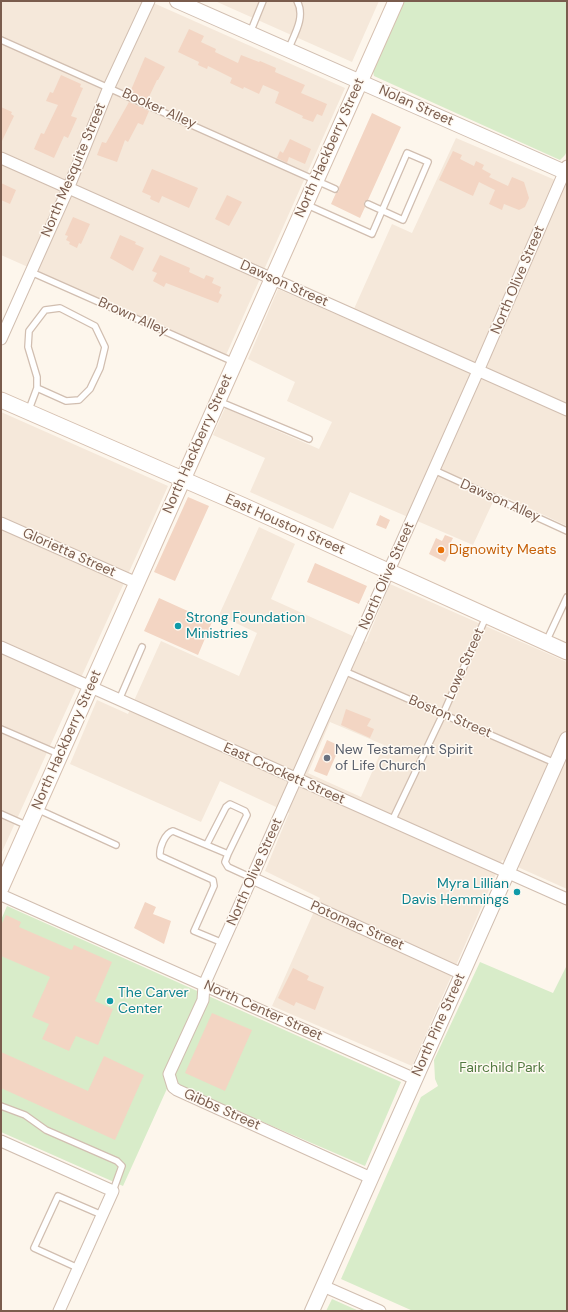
<!DOCTYPE html>
<html>
<head>
<meta charset="utf-8">
<style>
	body { margin:0 }
	#map { position:relative; width:568px; height:1312px; overflow:hidden; background:#fdf6ec; font-family:"DM Sans",sans-serif }
	canvas { display:block }
	.frame { position:absolute; inset:0; border:2px solid #7a5c4d; pointer-events:none }
</style>
</head>
<body>
<div id="map">
<canvas width="568" height="1312"></canvas>
<div class="frame"></div>
</div>
<script>
const c = document.querySelector('canvas').getContext('2d');
c.lineJoin = 'round';
function fill(path, color) { c.fillStyle = color; c.fill(path, 'evenodd'); }
function trace(path, color, width, dash) { c.strokeStyle = color; c.lineWidth = width; c.lineCap = dash ? 'butt' : 'round'; c.setLineDash(dash || []); c.stroke(path); }
function write(font, color, halo, rows, align = 'center') {
  c.font = font + ' "DM Sans",sans-serif'; c.lineWidth = 3; c.setLineDash([]); c.textBaseline = 'middle'; c.strokeStyle = halo; c.fillStyle = color; for (const [text, x, y, turn = 0] of rows) {
    c.save(); c.translate(x, y); c.rotate((+turn || 0) * Math.PI / 180); c.textAlign = isNaN(turn) ? turn : align; if (halo) c.strokeText(text, 0, 0); c.fillText(text, 0, 0); c.restore();
  }
}
fill(new Path2D(`
	M1,1H149L345,88L226,355L1,255Z
	M215,1H379L352,62Z
	M456,138L567,185V526L497,493L473,545L350,492L333,529L250,492L265,458L213,435L225,408L319,449L332,422L287,401L295,382L248,359L278,289L349,320L392,224L412,233Z
	M1,412L168,486L1,854Z
	M259,527L295,544L271,599L366,642L390,584L567,662V889L502,860L412,1066L272,1006L320,898L265,871L289,813L220,781L201,822L70,764L97,700L128,714L161,641L239,676L257,633L219,615ZM330,722L384,745L361,797L308,773Z`), '#f5e8da');
fill(new Path2D(`
	M401,1H567V151L565,155L560,160L374,76L373,71Z
	M7,906L401,1082L365,1166L170,1082L123,1186L1,1132V920Z
	M480,962L553,993L567,965V1311H413L341,1279L421,1097L438,1086L435,1079L434,1060Z
	M332,1299L359,1311H326Z`), '#d8ecc9');
fill(new Path2D(`
	M189,29L204,36L201,42L216,49L215,52L238,63L241,55L259,62L260,61L276,68L275,72L305,85L301,93L327,104L322,116L317,114L313,122L302,118L303,116L275,103L279,92L263,85L259,94L244,87L243,89L230,83L232,78L208,66L207,69L198,65L199,62L178,52Z
	M145,57L165,67L158,80H157L147,101L132,94L134,91L131,90Z
	M61,75L81,84L80,87L83,88L71,116L77,118L68,138L64,136L54,158L34,149L41,133L44,134L58,105L46,101L50,92L53,93Z
	M129,102L149,111L143,125L138,123L128,142L125,140L117,162L97,155L102,142L106,143Z
	M1,107L12,112L11,114L14,116L1,143Z
	M372,113L401,127L368,200L364,202L365,207L360,218L331,204L336,193L339,191V187Z
	M290,139L311,149L305,164L289,157L287,163L277,158L280,151L283,153Z
	M453,151L462,155L460,159L474,166L476,161L484,165L482,169L491,174L489,177L508,186L512,177L524,182L529,198L525,207L519,210L504,204L502,210L489,204L495,190L479,182L473,196L439,180Z
	M152,169L198,188L189,208L162,196L159,203L150,199L151,196L142,192Z
	M1,183L16,190L10,204L1,200Z
	M227,195L242,202L229,226L215,219Z
	M73,217L90,224L81,244L79,243L77,248L69,244L70,242L66,240L68,236L65,235Z
	M120,235L136,242L135,244L144,248L133,271L110,258Z
	M160,255L190,268L189,272L204,279L206,275L214,278L212,283L221,287L219,293L222,295L218,303L166,283L164,287L153,281L157,273L152,271Z
	M188,497L209,506L175,581L154,572Z
	M380,515L390,520L386,529L376,525Z
	M445,535L453,538L450,544L453,546L445,562L429,554L436,538L442,541Z
	M315,563L367,586L359,604L307,582Z
	M159,598L212,622L198,655L144,631Z
	M346,709L371,719L367,726L374,729L370,738L341,725Z
	M327,740L340,746L327,776L314,771Z
	M145,902L156,907L153,914L171,921L164,944L134,928Z
	M6,915L21,922L19,927L72,950L74,945L112,962L95,1001L113,1009L98,1045L76,1036L69,1051L42,1039L49,1024L32,1017L50,977L1,956V925Z
	M293,968L309,976L307,980L324,987L315,1010L296,1002L294,1006L278,998Z
	M212,1013L252,1030L225,1091L185,1073Z
	M1,1052L88,1091L104,1056L144,1075L115,1140L1,1088Z`), '#f3d5c3');
const service = new Path2D(`
	M250,33L263,1
	M1,40L335,189
	M288,50C294,35 306,17 297,1
	M305,204L372,234L407,153L428,162L403,220L368,204
	M31,272L234,362
	M218,401L309,439
	M28,412L37,388V377L28,347L29,331L45,310L60,308L95,326L105,347L100,368L90,389L79,400L66,401L37,388
	M434,470L567,531
	M546,642L567,597
	M344,671L555,763
	M119,700L142,647
	M1,729L59,754
	M37,809L116,845
	M1,814L28,826
	M392,821L443,714L486,617
	M207,844L226,807L230,804L245,811L247,815L228,854
	M223,943L194,931L214,886L213,880L160,856C159,848 165,833 173,831L228,854L225,862L228,867L252,878
	M1,1106L25,1115L46,1130L117,1161L122,1166L113,1191
	M78,1268L34,1248L58,1196L102,1215`);
const minor = new Path2D(`
	M1,158L567,410
	M1,339L68,189L109,87L149,1
	M1,523L137,583
	M1,647L567,899
	M252,878L462,974
	M1,895L415,1079
	M1,1141L113,1191L59,1311
	M371,1178L177,1090L173,1087L169,1074L203,1000L204,985L478,371L567,166
	M323,1286L380,1311`);
const tertiary = new Path2D(`
	M177,1L567,173
	M312,1311L567,739`);
const secondary = new Path2D(`
	M1,400L242,505L567,652
	M1,888L396,1`);
trace(service, '#d1beb0', 8);
trace(minor, '#d1beb0', 13);
trace(tertiary, '#d1beb0', 16);
trace(secondary, '#d6c0b0', 17);
trace(service, '#fff', 5.5);
trace(minor, '#fff', 11);
trace(tertiary, '#fff', 14);
trace(secondary, '#fff', 15);
for (const [x, y, r, color] of [
	[441,550,4,"#e8710a"],
	[178,626,4,"#0f9aa8"],
	[327,758,4,"#6b7280"],
	[517,892,4,"#0f9aa8"],
	[110,1001,4,"#0f9aa8"]
]) { const dot = new Path2D(); dot.arc(x, y, r, 0, 2 * Math.PI); c.fillStyle = color; c.fill(dot); trace(dot, '#fffaf3', 1.5); }
write('14px', '#7a5c4d', '#fffaf3', [
	["Nolan Street",416,106,24],
	["Booker Alley",159,109,24],
	["North Hackberry Street",330,148,-66],
	["North Mesquite Street",74,170,-67],
	["North Olive Street",518,280,-67],
	["Dawson Street",284,284,24],
	["Brown Alley",133,317,24],
	["North Hackberry Street",198,444,-66],
	["Dawson Alley",500,501,24],
	["East Houston Street",285,525,24],
	["Glorietta Street",69,553,24],
	["North Olive Street",387,576,-66],
	["Lowe Street",465,664,-66],
	["Boston Street",450,717,23],
	["North Hackberry Street",67,740,-66],
	["East Crockett Street",284,774,24],
	["North Olive Street",255,872,-66],
	["Potomac Street",357,926,24],
	["North Center Street",263,1011,24],
	["North Pine Street",439,1025,-66],
	["Gibbs Street",222,1110,24]
]);
write('14px', '#c56008', '#fffaf3', [
	["Dignowity Meats",449,550]
], 'left');
write('14px', '#0d838f', '#fffaf3', [
	["Strong Foundation",186,618],
	["Ministries",186,634],
	["Myra Lillian",509,884,"right"],
	["Davis Hemmings",509,900,"right"],
	["The Carver",118,993],
	["Center",118,1009]
], 'left');
write('14px', '#5b616d', '#fffaf3', [
	["New Testament Spirit",335,750],
	["of Life Church",335,766]
], 'left');
write('14px', '#537a41', '#fffaf3', [
	["Fairchild Park",502,1068]
]);
</script>
</body>
</html>
